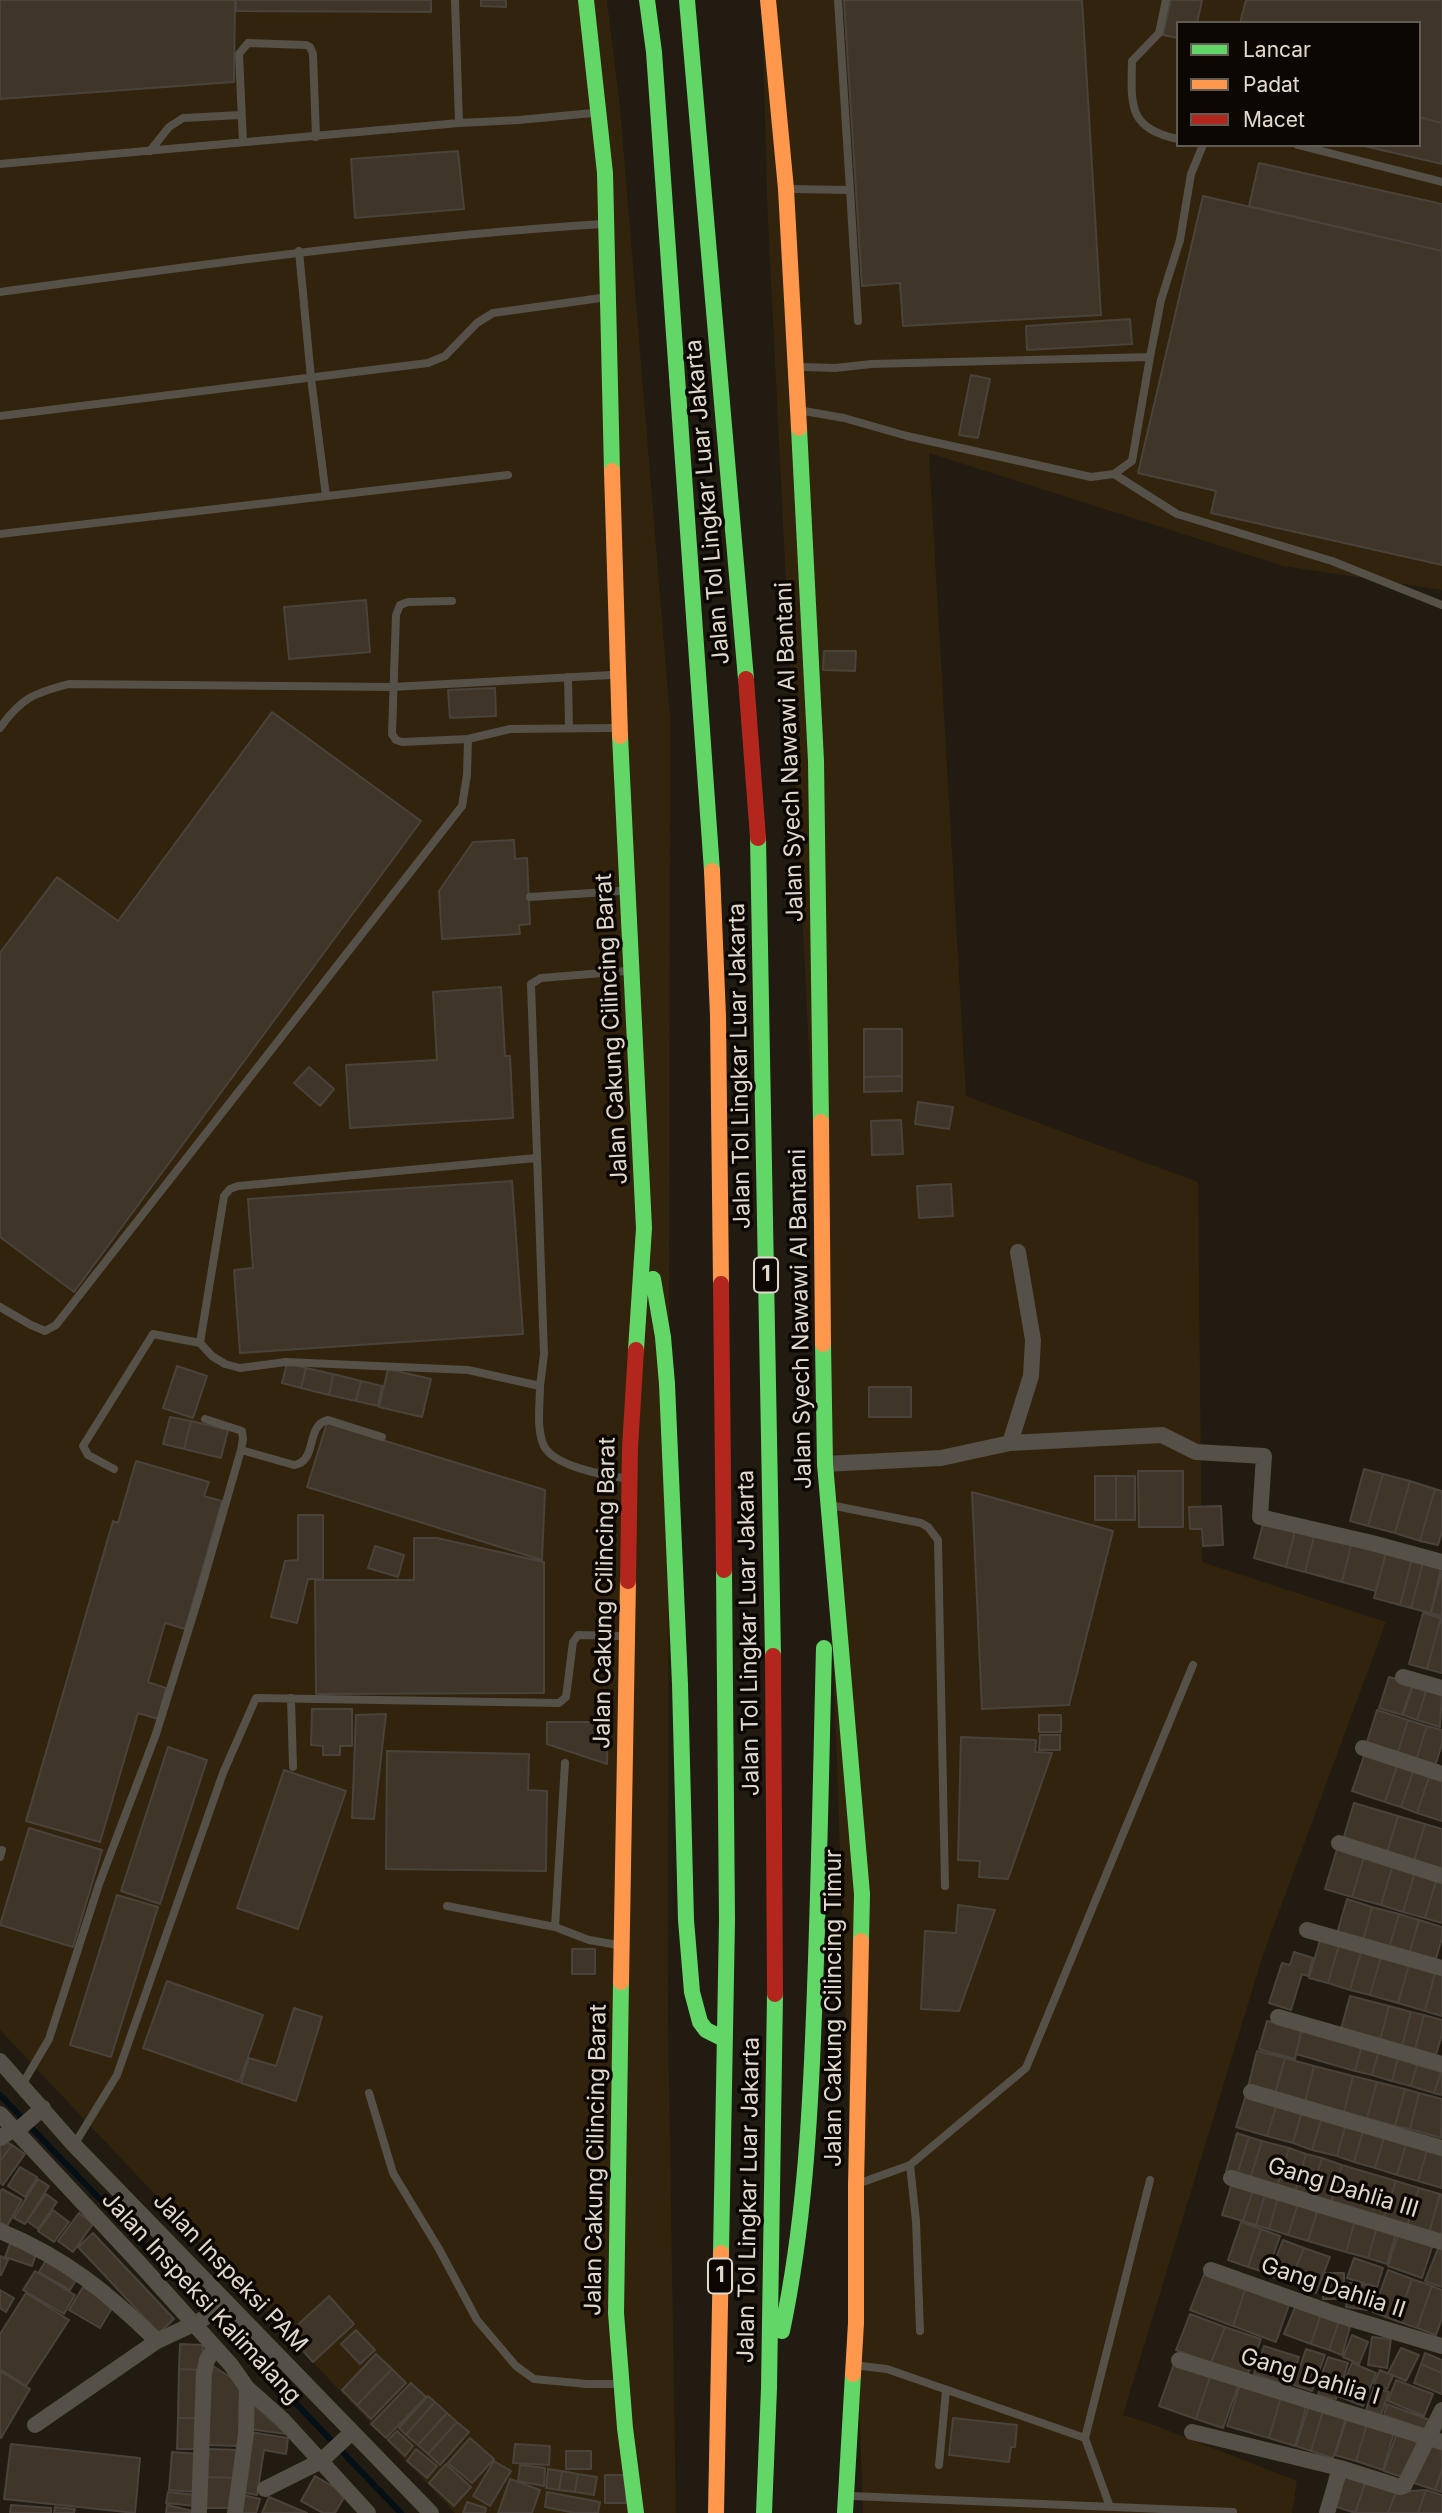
<!DOCTYPE html>
<html>
<head>
<meta charset="utf-8">
<style>
	body { margin:0 }
	#map { position:relative; width:1442px; height:2513px; overflow:hidden; background:#211b11; font-family:Inter,sans-serif }
	canvas { display:block }
	.legend { position:absolute; left:1176px; top:21px; width:245px; height:126px; box-sizing:border-box; background:#0d0703; border:2px solid #625b54; margin:0; padding:9px 12px; list-style:none; font-size:21px; color:#e1d9cd }
	.legend li { display:flex; align-items:center; gap:14px; height:35px }
	.legend b { width:35px; border:2px solid #625b54 }
</style>
</head>
<body>
<div id="map">
<canvas width="1442" height="2513"></canvas>
<ul class="legend">
<li><b style="height:9px;background:#63d668"></b>Lancar</li>
<li><b style="height:9px;background:#ff974d"></b>Padat</li>
<li><b style="height:9px;background:#b3261e"></b>Macet</li>
</ul>
</div>
<script>
const c = document.querySelector('canvas').getContext('2d');
c.lineJoin = 'round';
function fill(path, color) { c.fillStyle = color; c.fill(path, 'evenodd'); }
function trace(path, color, width, dash) { c.strokeStyle = color; c.lineWidth = width; c.lineCap = dash ? 'butt' : 'round'; c.setLineDash(dash || []); c.stroke(path); }
function write(font, color, halo, rows, align = 'center') {
  c.font = font + ' Inter,sans-serif'; c.lineWidth = 7; c.setLineDash([]); c.textBaseline = 'middle'; c.strokeStyle = halo; c.fillStyle = color; for (const [text, x, y, turn = 0] of rows) {
    c.save(); c.translate(x, y); c.rotate((+turn || 0) * Math.PI / 180); c.textAlign = isNaN(turn) ? turn : align; if (halo) c.strokeText(text, 0, 0); c.fillText(text, 0, 0); c.restore();
  }
}
fill(new Path2D(`
	M0,0H607L620,107L670,717L668,2021L676,2513H455L0,2030Z
	M762,0H1442V590L1283,566L929,453L966,1096L1198,1182L1202,1562L1386,1622L1263,1955L1123,2415L1149,2423L1297,2481L1292,2513H863L820,1277L767,199ZM1178,23H1419V145H1178Z`), '#31230c');
trace(new Path2D(`
	M0,2095L401,2513`), '#040f16', 6);
const building = new Path2D(`
	M0,0H235L234,82L0,99Z
	M236,0H431V12L236,11Z
	M481,0H506V7L481,6Z
	M844,0H1082L1101,315L903,326L900,283L862,286Z
	M1171,0H1202L1197,23H1178V38L1163,35Z
	M1246,0H1442V123L1419,117V23H1240Z
	M1419,117L1442,123V164L1360,145H1419Z
	M458,151L464,209L355,218L351,159Z
	M1259,163L1442,204V251L1249,206Z
	M1203,196L1442,251V565L1211,513L1216,491L1138,473Z
	M1130,319L1132,344L1027,350L1026,326Z
	M971,375L990,379L978,438L959,435Z
	M366,600L370,652L289,659L284,607Z
	M824,651H856L855,671L823,670Z
	M495,688L496,716L450,718L448,690Z
	M272,712L421,821L74,1292L0,1237V953L57,877L118,921Z
	M514,840L515,859L527,858L530,924L519,925L520,934L442,939L439,891L473,842Z
	M501,987L505,1056H510L513,1118L350,1128L346,1065L437,1060L433,992Z
	M864,1029H902V1076L864,1077Z
	M309,1067L334,1089L320,1106L294,1083Z
	M902,1076V1091L864,1092V1077Z
	M918,1102L953,1107L949,1129L915,1124Z
	M901,1120L903,1154L872,1155L871,1121Z
	M512,1181L523,1334L240,1353L234,1270L253,1268L248,1199Z
	M951,1184L953,1216L919,1218L917,1186Z
	M287,1363L306,1368L301,1388L282,1383Z
	M177,1366L207,1376L193,1418L163,1408Z
	M306,1368L333,1374L329,1395L301,1388Z
	M388,1369L431,1379L422,1417L379,1407Z
	M333,1374L361,1381L356,1401L329,1395Z
	M361,1381L382,1386L378,1406L356,1401Z
	M869,1387H911V1417H869Z
	M170,1417L191,1421L184,1449L163,1444Z
	M191,1421L228,1430L221,1458L184,1449Z
	M327,1423L545,1490L542,1560L307,1487Z
	M136,1461L209,1482L204,1496L222,1501L185,1629L165,1623L148,1682L166,1688L158,1719L138,1713L100,1842L26,1821L113,1521L118,1523Z
	M1364,1469L1383,1474L1368,1526L1350,1521Z
	M1138,1471H1183V1527H1139Z
	M1383,1474L1410,1481L1395,1533L1368,1526Z
	M1095,1476H1116V1520H1095Z
	M1116,1476H1135V1520H1116Z
	M1410,1481L1435,1489L1420,1541L1395,1533Z
	M1435,1489L1442,1491V1532L1438,1545L1420,1541Z
	M972,1492L1113,1531L1069,1705L982,1709Z
	M1221,1506L1223,1545L1203,1546L1202,1529H1190L1189,1507Z
	M298,1515H323V1579H308L297,1623L271,1617L285,1561L298,1560Z
	M1264,1520L1296,1527L1286,1567L1254,1558Z
	M1296,1527L1315,1532L1305,1572L1286,1567Z
	M1315,1532L1352,1541L1342,1582L1305,1572Z
	M414,1538H437L544,1562V1693L316,1694L315,1580H414Z
	M1352,1541L1387,1549L1376,1591L1342,1582Z
	M375,1546L404,1555L398,1577L368,1568Z
	M1387,1549L1413,1555L1400,1605L1374,1598Z
	M1413,1555L1424,1559L1411,1608L1400,1605Z
	M1424,1559L1442,1563L1431,1613L1411,1608Z
	M1442,1571V1616L1431,1613Z
	M1423,1613L1441,1618L1427,1669L1409,1664Z
	M1441,1618H1442V1673L1427,1669Z
	M1389,1677L1413,1683L1402,1715L1379,1708Z
	M1414,1683L1427,1688L1417,1720L1403,1715Z
	M1427,1688L1442,1693L1440,1727L1417,1720Z
	M312,1709H352V1746H340V1755H323V1746L311,1745Z
	M1377,1710L1408,1720L1397,1755L1366,1745Z
	M386,1714L374,1819L352,1818L356,1715Z
	M1039,1715H1061V1732H1039Z
	M1408,1720L1427,1726L1416,1760L1397,1755Z
	M547,1722H608L607,1764L547,1744Z
	M1427,1726L1442,1730V1744L1435,1766L1416,1760Z
	M1040,1735H1060V1750H1039Z
	M961,1737L1036,1740L1035,1752L1052,1753L1008,1879L979,1877L980,1861L958,1860Z
	M168,1747L207,1760L160,1904L121,1891Z
	M387,1751L529,1754L528,1790L547,1791L546,1871L386,1869Z
	M1365,1753L1398,1763L1385,1802L1352,1791Z
	M1398,1763L1414,1769L1401,1807L1385,1802Z
	M1414,1769L1430,1774L1417,1813L1401,1807Z
	M284,1770L346,1791L298,1929L237,1908Z
	M1430,1774L1442,1778V1821L1417,1813Z
	M1354,1803L1398,1816L1387,1853L1343,1840Z
	M1398,1816L1425,1824L1414,1861L1387,1853Z
	M1425,1824L1442,1829V1869L1414,1861Z
	M29,1828L102,1850L73,1947L0,1925Z
	M1337,1849L1364,1857L1352,1897L1325,1889Z
	M1364,1857L1393,1865L1381,1905L1352,1897Z
	M1393,1865L1415,1872L1403,1912L1381,1905Z
	M1415,1872L1437,1878L1425,1918L1403,1912Z
	M1437,1878L1442,1879V1923L1425,1918Z
	M117,1895L158,1907L111,2057L70,2045Z
	M1347,1899L1372,1907L1363,1941L1337,1933Z
	M958,1905L995,1910L959,2011L921,2009L925,1931L956,1933Z
	M1372,1907L1399,1914L1389,1948L1363,1941Z
	M1399,1914L1419,1920L1409,1954L1389,1948Z
	M1419,1920L1442,1927V1938L1435,1962L1409,1954Z
	M1320,1940L1339,1945L1328,1983L1309,1978Z
	M1339,1945L1361,1952L1350,1990L1328,1983Z
	M572,1949H595V1974H572Z
	M1294,1952L1313,1958L1308,1976L1302,1974L1291,2010L1269,2003L1282,1963L1290,1965Z
	M1361,1952L1381,1957L1370,1995L1350,1990Z
	M1381,1957L1409,1965L1398,2003L1370,1995Z
	M1409,1965L1435,1973L1425,2011L1398,2003Z
	M1435,1973L1442,1975V2016L1425,2011Z
	M167,1981L263,2015L239,2082L143,2048Z
	M1350,1996L1389,2006L1380,2040L1341,2029Z
	M1389,2006L1411,2012L1402,2046L1380,2040Z
	M294,2008L322,2017L296,2101L241,2083L249,2058L276,2066Z
	M1411,2012L1424,2015L1415,2049L1402,2046Z
	M1424,2015L1442,2020V2034L1436,2055L1415,2049Z
	M1267,2021L1302,2028L1295,2059L1259,2049Z
	M1302,2028L1362,2046L1355,2071L1296,2054Z
	M1362,2046L1379,2051L1372,2075L1355,2071Z
	M1257,2051L1285,2058L1275,2094L1248,2087Z
	M1379,2051L1398,2058L1392,2081L1372,2075Z
	M1285,2058L1314,2066L1305,2102L1275,2094Z
	M1398,2058L1417,2065L1411,2086L1392,2081Z
	M1417,2065L1441,2072L1434,2093L1411,2086Z
	M1314,2066L1353,2076L1344,2112L1305,2102Z
	M1441,2072L1442,2073V2095L1434,2093Z
	M1353,2076L1377,2082L1367,2118L1344,2112Z
	M1377,2082L1405,2089L1395,2126L1367,2118Z
	M1405,2089L1419,2093L1410,2129L1395,2126Z
	M1419,2093L1442,2099L1441,2138L1410,2129Z
	M1246,2095L1277,2104L1267,2136L1236,2127Z
	M1277,2104L1302,2111L1293,2143L1267,2136Z
	M1302,2111L1322,2117L1312,2150L1293,2143Z
	M1322,2117L1346,2124L1337,2156L1312,2150Z
	M1346,2124L1364,2128L1354,2162L1337,2156Z
	M1364,2128L1385,2134L1375,2168L1354,2162Z
	M1237,2133L1249,2137L1237,2175L1226,2172Z
	M1385,2134L1407,2140L1397,2175L1375,2168Z
	M1249,2137L1262,2141L1250,2179L1237,2175Z
	M2,2140L12,2145L0,2161V2144Z
	M1407,2140L1428,2147L1418,2181L1397,2175Z
	M1262,2141L1289,2148L1277,2187L1250,2179Z
	M12,2145L25,2154L3,2185L0,2183V2161Z
	M1428,2147L1442,2151V2188L1418,2181Z
	M1289,2148L1306,2154L1295,2192L1277,2187Z
	M1306,2154L1322,2158L1310,2197L1295,2192Z
	M1322,2158L1342,2165L1331,2203L1310,2197Z
	M1342,2165L1396,2181L1383,2219L1331,2203Z
	M20,2167L37,2177L25,2197L8,2186Z
	M38,2179L49,2186L25,2224L14,2218Z
	M1233,2180L1254,2187L1243,2221L1222,2215Z
	M1396,2181L1419,2188L1407,2226L1383,2219Z
	M1254,2187L1266,2191L1256,2225L1243,2221Z
	M1419,2188L1440,2194L1429,2233L1407,2226Z
	M2,2189L22,2200L7,2226L0,2222V2192Z
	M1266,2191L1279,2194L1269,2229L1256,2225Z
	M46,2194L57,2202L38,2229L27,2221Z
	M1279,2194L1299,2200L1288,2235L1269,2229Z
	M1440,2194L1442,2195V2237L1429,2233Z
	M1299,2200L1319,2206L1308,2241L1288,2235Z
	M1319,2206L1356,2217L1346,2252L1308,2241Z
	M53,2210L69,2222L54,2242L38,2231Z
	M79,2213L93,2224L73,2252L58,2241Z
	M1356,2217L1378,2224L1368,2258L1346,2252Z
	M1241,2222L1261,2229L1248,2267L1228,2260Z
	M1378,2224L1397,2230L1387,2264L1368,2258Z
	M1261,2229L1280,2236L1267,2273L1248,2267Z
	M1399,2232L1433,2244L1422,2278L1388,2266Z
	M93,2233L174,2319L159,2333L78,2247Z
	M1283,2240L1304,2248L1290,2283L1269,2276Z
	M11,2241L37,2251L32,2266L5,2257Z
	M1440,2244L1442,2245V2287L1425,2281Z
	M1304,2248L1330,2257L1316,2293L1290,2283Z
	M0,2256L8,2260L1,2275H0Z
	M48,2257L79,2275L70,2290L39,2272Z
	M1354,2258L1383,2268L1377,2287L1347,2278Z
	M1206,2270L1246,2287L1233,2326L1190,2310Z
	M1388,2270L1412,2279L1397,2321L1373,2312Z
	M35,2271L75,2295L64,2314L23,2290Z
	M1323,2273H1344V2299H1323Z
	M1412,2279L1432,2286L1417,2328L1397,2321Z
	M1349,2283L1371,2286L1368,2310L1346,2307Z
	M1432,2286L1442,2290V2318L1436,2335L1417,2328Z
	M83,2287L114,2305L100,2328L69,2310Z
	M1246,2287L1290,2302L1276,2342L1233,2326Z
	M0,2290L14,2298L6,2312L0,2308Z
	M26,2293L69,2320L26,2386L0,2369V2334Z
	M329,2296L354,2324L313,2362L288,2334Z
	M1296,2305L1321,2314L1311,2344L1284,2334Z
	M1190,2314L1225,2327L1211,2363L1176,2350Z
	M1321,2314L1339,2321L1329,2350L1311,2344Z
	M1339,2321L1350,2327L1342,2355L1329,2350Z
	M1225,2327L1261,2339L1247,2376L1211,2363Z
	M356,2330L375,2350L360,2364L341,2344Z
	M1352,2335L1368,2342L1359,2364L1343,2357Z
	M1372,2337L1391,2339L1387,2368L1368,2365Z
	M180,2344L203,2345L202,2370L179,2369Z
	M1264,2346L1299,2357L1290,2386L1254,2374Z
	M1401,2348L1419,2355L1406,2381L1388,2373Z
	M1306,2349L1325,2355L1312,2391L1294,2385Z
	M1425,2353L1442,2360V2373L1421,2364Z
	M376,2354L392,2369L357,2405L342,2390Z
	M1328,2357L1348,2363L1343,2380L1322,2374Z
	M1175,2361L1211,2374L1196,2419L1159,2406Z
	M1352,2363L1376,2373L1363,2406L1338,2396Z
	M210,2364L245,2387L241,2446L208,2445Z
	M1421,2364L1442,2373V2394L1414,2383Z
	M179,2369L202,2370L201,2418H178Z
	M392,2369L406,2383L371,2419L357,2405Z
	M1380,2370L1393,2376L1387,2389L1374,2383Z
	M0,2371L30,2389L1,2438L0,2437Z
	M1211,2374L1239,2383L1223,2428L1196,2419Z
	M1323,2377L1340,2381L1336,2399L1318,2395Z
	M1396,2380L1433,2394L1424,2416L1388,2401Z
	M411,2383L426,2397L386,2438L371,2424Z
	M1240,2385L1281,2397L1269,2438L1227,2426Z
	M1374,2387L1389,2392L1381,2415L1366,2410Z
	M428,2396L435,2402L406,2435L399,2428Z
	M1281,2397L1307,2404L1295,2446L1269,2438Z
	M435,2402L447,2413L418,2445L406,2435Z
	M253,2404L286,2434L249,2429Z
	M1387,2404L1432,2421L1428,2431L1384,2415Z
	M1309,2406L1323,2411L1311,2451L1296,2446Z
	M1323,2411L1346,2418L1333,2458L1311,2451Z
	M447,2413L457,2422L428,2454L418,2445Z
	M178,2418H201L200,2449H177Z
	M953,2418L1017,2425L1015,2447H1011L1009,2462L949,2455Z
	M1347,2418L1367,2424L1356,2461L1335,2455Z
	M457,2422L469,2432L440,2465L428,2454Z
	M1367,2424L1394,2432L1383,2470L1356,2461Z
	M397,2431L413,2446L405,2456L388,2440Z
	M250,2432L288,2438L286,2454L264,2450L257,2495L240,2492Z
	M1397,2432L1423,2441L1405,2478L1384,2471Z
	M470,2438L494,2459L472,2483L448,2463Z
	M11,2444L140,2458L135,2513L4,2499Z
	M515,2444L550,2446L549,2465L513,2463Z
	M1427,2444L1442,2449V2469L1435,2490L1414,2483Z
	M209,2449L239,2450L238,2478L207,2477Z
	M416,2449L437,2466L427,2478L407,2461Z
	M566,2451H591V2469H566Z
	M172,2452L200,2454L197,2492L169,2490Z
	M494,2461L511,2471L490,2506L473,2496Z
	M446,2464L471,2487L454,2506L429,2483Z
	M520,2465L545,2468L544,2486L518,2481Z
	M548,2469L562,2471L559,2490L546,2488Z
	M1442,2469V2492L1435,2490Z
	M562,2471L578,2474L575,2492L559,2490Z
	M578,2474L597,2477L594,2495L575,2492Z
	M1342,2474L1365,2483L1355,2513L1331,2505Z
	M605,2475H626V2503H605Z
	M315,2476L346,2494L335,2513H323L301,2501Z
	M207,2477L238,2478L234,2508H206Z
	M510,2479L540,2490L532,2513H498Z
	M1365,2483L1396,2492L1388,2513H1355Z
	M1426,2490L1442,2495V2513H1418Z
	M1426,2490L1418,2513H1388L1396,2492Z
	M168,2492L196,2495L195,2506L166,2503Z
	M547,2492L600,2502L598,2513H575L545,2507Z
	M243,2495L260,2499L256,2513H239Z
	M269,2497L307,2513H262Z
	M467,2502L486,2508L485,2513H463Z
	M11,2505L51,2508V2513H10Z
	M167,2505L197,2512V2513H166Z
	M55,2507L75,2509L74,2513H54Z`);
fill(building, '#3f3629');
trace(building, '#49433b', 2);
trace(new Path2D(`
	M455,0L459,123
	M1166,0L1159,33L1132,61C1131,105 1128,129 1178,139
	M243,142L239,54L248,43L306,45L310,47L313,54L316,137
	M1298,145L1442,182
	M150,151L169,127L183,118L241,115
	M0,164L459,123L519,120L593,113
	M790,189L850,190L838,0
	M850,190L858,321
	M299,251L311,378L326,496
	M0,292C200,265 400,237 602,224
	M802,367L835,368L871,364L1150,357L1161,300L1180,240L1191,174L1203,145
	M804,411L844,418L907,436L1091,477L1114,474L1132,461L1150,357
	M0,416L428,363L445,356L477,323L493,313L601,298
	M1114,474L1177,514L1332,561L1442,605
	M0,534L508,475
	M452,601L408,602L400,605L396,615L392,734L396,740L402,742L468,739L510,729L613,728
	M568,677L569,728
	M0,728C21,698 34,693 69,684L392,687L611,675
	M530,897L621,891
	M0,1307L31,1325L45,1331L56,1325L462,806L467,775L468,739
	M200,1343L224,1196L230,1189L238,1186L536,1158
	M540,1386C540,1405 536,1429 544,1446C554,1466 603,1475 623,1478
	M241,1450L294,1465C318,1462 305,1425 328,1420L382,1437
	M114,1469L88,1455L83,1446L153,1334L200,1343L212,1356L225,1364L240,1368L286,1362L468,1370L540,1386L544,1354L531,984L541,978L627,971
	M835,1506L921,1523L928,1527L938,1540L945,1886
	M291,1698L293,1767
	M0,1857L2,1850
	M447,1906L555,1927L589,1940L618,1945
	M555,1927L565,1763
	M22,2085L49,2039L99,1884L156,1734L199,1596L241,1450L243,1439L242,1431L205,1419
	M369,2093L393,2173L439,2249L477,2320L516,2366L534,2379L587,2384H615
	M74,2145L117,2075L223,1773L256,1698L559,1703L566,1697L573,1642L578,1635L622,1636
	M910,2165L916,2221L920,2331
	M863,2182L910,2165L1026,2068L1193,1665
	M861,2366L887,2369L1085,2438L1150,2180
	M1085,2438L1110,2507
	M939,2465L946,2390
	M852,2496L1233,2512`), '#555048', 8);
trace(new Path2D(`
	M1010,1443L1031,1376L1033,1340L1018,1252
	M825,1464L941,1458L1010,1443L1162,1435L1196,1452L1264,1456L1260,1517L1372,1543L1442,1562
	M1403,1677L1442,1688
	M1363,1748L1442,1774
	M1339,1843L1442,1876
	M1307,1930L1442,1968
	M1278,2017L1442,2064
	M0,2061L74,2145L431,2513
	M1251,2092L1442,2148
	M0,2114L140,2264L231,2365L247,2388L282,2419L368,2513
	M0,2138L14,2129L20,2128L43,2108
	M1231,2178L1442,2242
	M0,2231C65,2258 107,2292 157,2341
	M1211,2270L1335,2314L1442,2346
	M1179,2360L1442,2442
	M35,2425L157,2341L198,2322L227,2304
	M1192,2432L1340,2468L1400,2487L1404,2486L1442,2410
	M265,2489L321,2461L352,2432
	M199,2513L204,2373L207,2360L215,2347
	M235,2513L246,2434L247,2388
	M1327,2513L1340,2468`), '#555048', 16);
trace(new Path2D(`
	M586,0L605,173L612,471
	M647,0L654,52L712,871
	M687,0L746,679
	M799,428L816,761L821,1122
	M620,736L644,1228L636,1350
	M758,838L773,1656
	M653,1279L663,1337L667,1384L680,1684L686,1920L692,1992L700,2022L706,2030L724,2039
	M823,1344L825,1464L862,1894L861,1941
	M621,1982L616,2313L625,2428L636,2513
	M721,2253L727,1921L724,1570
	M782,2331C804,2226 810,2121 814,2014C819,1892 821,1770 824,1648
	M764,2513L769,2388L775,1994
	M845,2513L853,2374`), '#63d668', 16);
trace(new Path2D(`
	M768,0L786,189L799,428
	M612,471L620,736
	M712,871L718,1016L721,1284
	M821,1122L823,1344
	M621,1982L628,1581
	M853,2374L856,2323V2185L861,1941
	M716,2513L721,2253`), '#ff974d', 16);
trace(new Path2D(`
	M746,679L758,838
	M721,1284L724,1570
	M628,1581L630,1448L636,1350
	M773,1656L775,1994`), '#b3261e', 16);
for (const [x, y, w] of [
	[766,1275,24],
	[720,2276,24]
]) { const box = new Path2D(); box.roundRect(x - w / 2, y - 17.5, w, 35, 5); c.fillStyle = '#0d0703'; c.fill(box); trace(box, '#e1d9cd', 2); }
write('bold 21px', '#e1d9cd', null, [
	["1",766,1275],
	["1",720,2276]
]);
write('23px', '#e1d9cd', '#0d0703', [
	["Jalan Tol Lingkar Luar Jakarta",708,502,-95],
	["Jalan Syech Nawawi Al Bantani",790,752,-92],
	["Jalan Cakung Cilincing Barat",612,1029,-93],
	["Jalan Tol Lingkar Luar Jakarta",740,1066,-91],
	["Jalan Syech Nawawi Al Bantani",801,1319,-91],
	["Jalan Cakung Cilincing Barat",605,1593,-89],
	["Jalan Tol Lingkar Luar Jakarta",749,1633,-91],
	["Jalan Cakung Cilincing Timur",834,2008,-90],
	["Jalan Cakung Cilincing Barat",596,2160,-89],
	["Gang Dahlia III",1343,2188,17],
	["Jalan Tol Lingkar Luar Jakarta",749,2200,-89],
	["Jalan Inspeksi PAM",230,2273,46],
	["Gang Dahlia II",1333,2288,18],
	["Jalan Inspeksi Kalimalang",201,2298,47],
	["Gang Dahlia I",1310,2377,17]
]);
</script>
</body>
</html>
